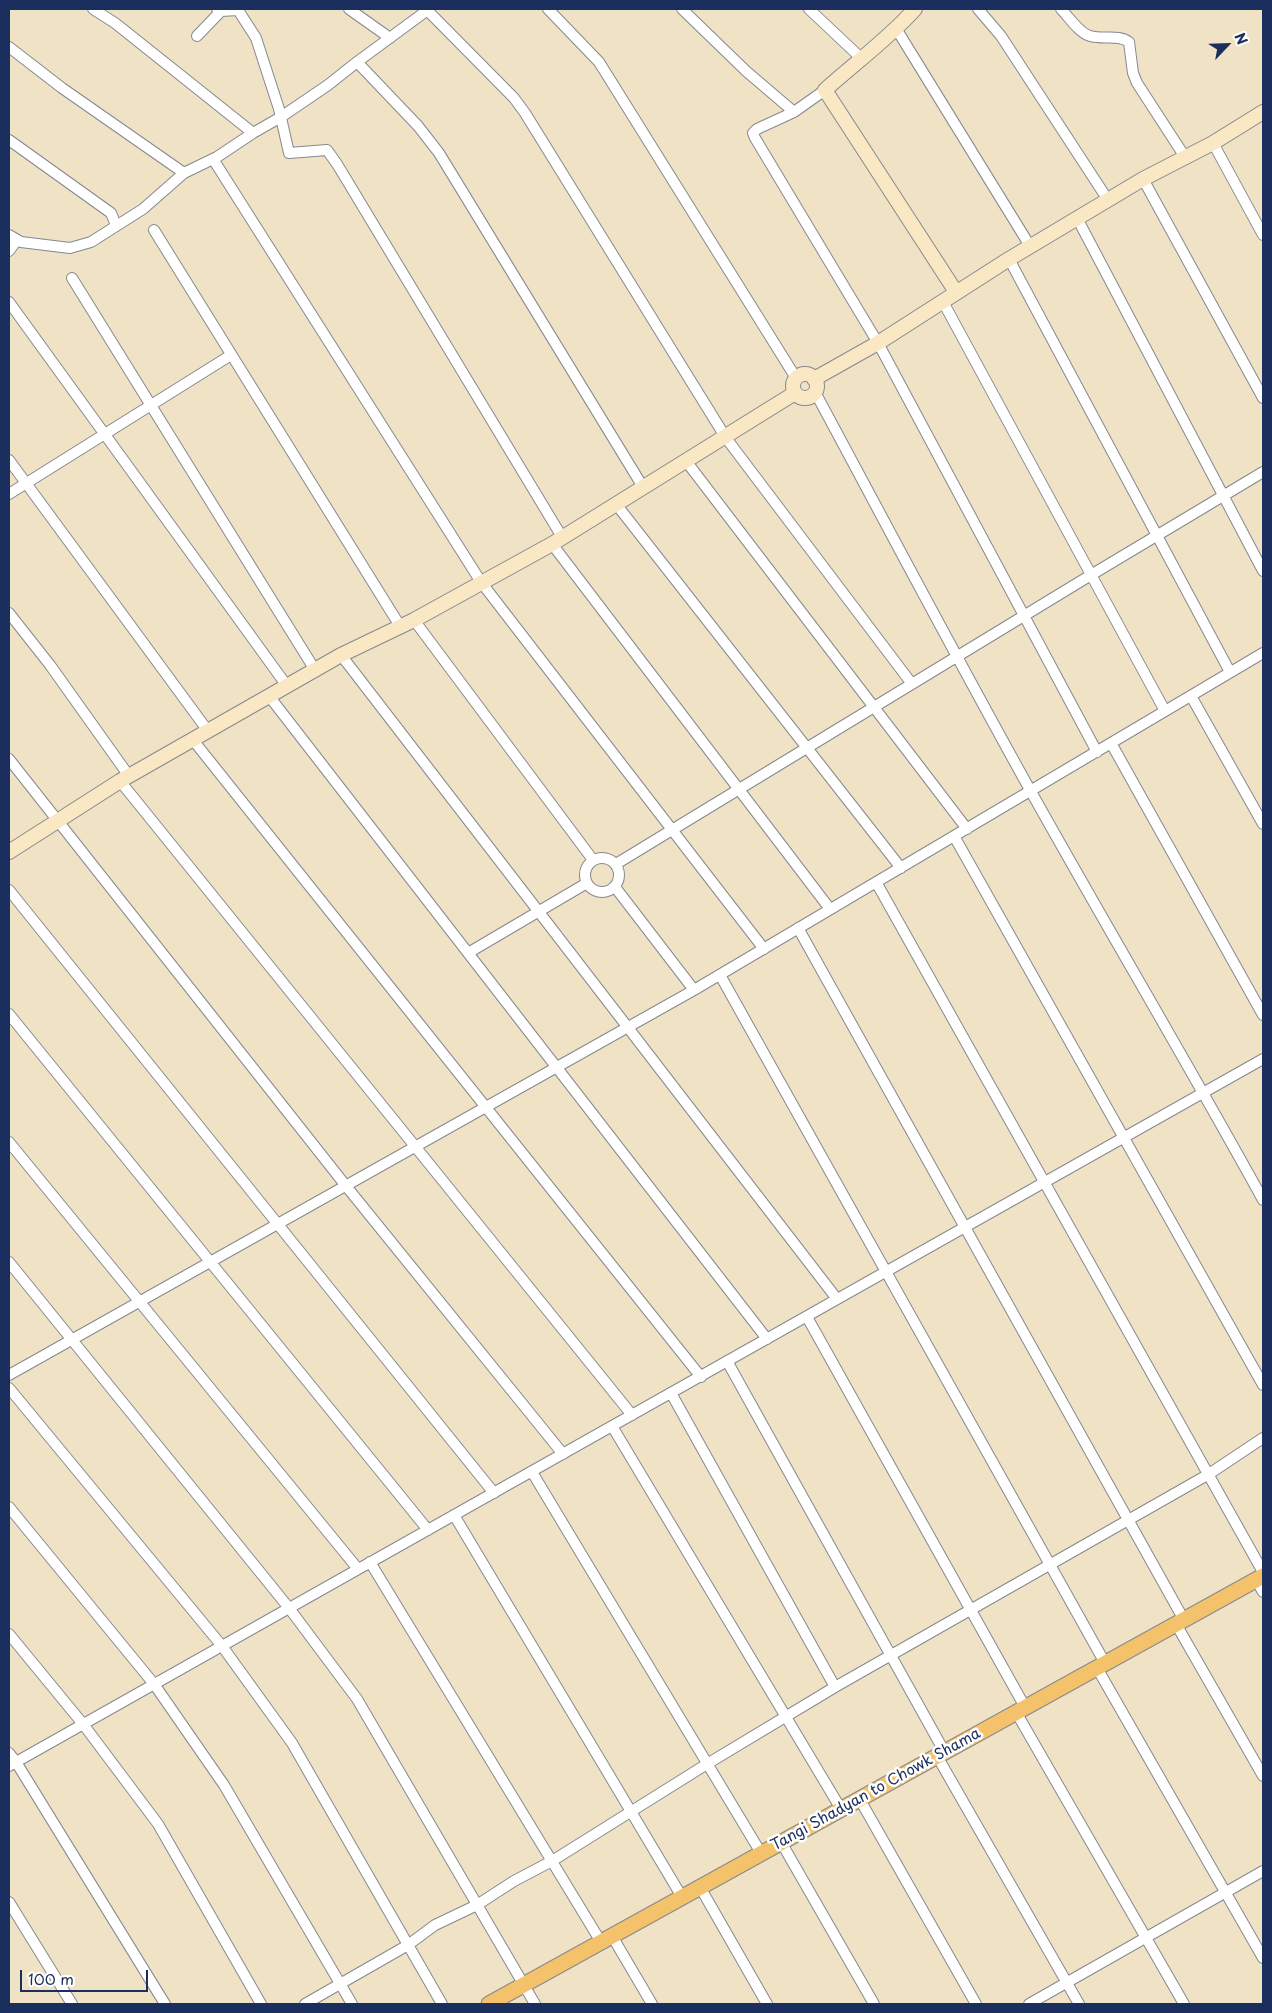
<!DOCTYPE html>
<html>
<head>
<meta charset="utf-8">
<style>
	body { margin:0 }
	#map { position:relative; width:1272px; height:2013px; overflow:hidden; background:#f0e2c4; font-family:"Playpen Sans",sans-serif }
	canvas { display:block }
	.frame { position:absolute; inset:0; border:10px solid #1b2f5e; pointer-events:none }
	.north { position:absolute; left:1202px; top:20px; width:50px; height:50px; -webkit-text-stroke:4px #fff; paint-order:stroke; rotate:66deg; font-size:14px; font-weight:700; line-height:20px; text-align:center; color:#1b2f5e }
	.north::after { content:''; display:block; margin:auto; width:18px; height:22px; background:#1b2f5e; clip-path:polygon(50% 0,100% 100%,50% 72%,0 100%) }
	.scale { position:absolute; left:20px; top:1970px; width:128px; height:22px; box-sizing:border-box; border:2px solid #1b2f5e; border-top:0; padding-left:6px; font-size:15px; line-height:18px; white-space:nowrap; color:#1b2f5e; -webkit-text-stroke:4px #fff; paint-order:stroke }
</style>
</head>
<body>
<div id="map">
<canvas width="1272" height="2013"></canvas>
<div class="frame"></div>
<div class="north">N</div>
<div class="scale">100 m</div>
</div>
<script>
const c = document.querySelector('canvas').getContext('2d');
c.lineJoin = 'round';
function trace(path, color, width, dash) { c.strokeStyle = color; c.lineWidth = width; c.lineCap = dash ? 'butt' : 'round'; c.setLineDash(dash || []); c.stroke(path); }
function write(font, color, halo, rows, align = 'center') {
  c.font = font + ' "Playpen Sans",sans-serif'; c.lineWidth = 5; c.setLineDash([]); c.textBaseline = 'middle'; c.strokeStyle = halo; c.fillStyle = color; for (const [text, x, y, turn = 0] of rows) {
    c.save(); c.translate(x, y); c.rotate((+turn || 0) * Math.PI / 180); c.textAlign = isNaN(turn) ? turn : align; if (halo) c.strokeText(text, 0, 0); c.fillText(text, 0, 0); c.restore();
  }
}
const street = new Path2D(`
	M93,9L115,23L253,133
	M217,9L221,11L238,10L256,38L279,109L289,153L327,150L337,164L562,537
	M349,9L390,38
	M548,9L599,62L796,378
	M682,9L746,71L794,112
	M809,9L861,58
	M978,9L1001,36L1108,200
	M1061,9C1069,17 1079,33 1090,36C1104,40 1118,34 1129,42L1133,73L1137,83L1185,157
	M427,10L514,98L525,113L726,438L912,684
	M897,30L1030,246
	M197,36L223,9
	M9,47L62,88L184,173
	M357,62L429,9
	M825,90L794,112L757,129L753,133L755,138L878,343L1097,752
	M9,140L111,213L116,225
	M1213,143L1263,235
	M213,159L481,582L764,949
	M1143,179L1263,398
	M1077,218L1263,571
	M154,230L400,626
	M9,235L21,242L70,248L91,242L143,209L184,173L217,157L253,133L281,117L328,85L357,62L418,126L439,153L643,487
	M9,251L17,240
	M1009,259L1230,672
	M72,278L315,670
	M942,300L1165,711
	M9,302L287,686
	M815,392C886,524 956,657 1029,788C1106,926 1187,1062 1263,1200
	M9,460L208,731
	M686,461L967,829
	M9,494L231,355
	M616,504L901,868
	M552,544L830,909
	M9,613L50,665L129,776
	M414,620L593,860
	M341,655L837,1299
	M269,696L767,1339
	M1191,696L1263,824
	M193,740L701,1377
	M1111,743L1263,1015
	M9,759L346,1186L563,1454
	M120,781L632,1415
	M954,836L1263,1385
	M585 875a17 17 0 1 1 34 0a17 17 0 1 1-34 0Z
	M616,864L1091,575L1263,472
	M876,882L1263,1572
	M615,887L694,990
	M9,890L494,1493
	M798,928L1184,1620
	M468,953L587,883
	M720,975L1105,1663
	M9,1014L428,1530
	M9,1142L358,1569
	M9,1262L289,1608L357,1699L535,2004
	M807,1317L1025,1707
	M727,1361L944,1751
	M9,1375L694,990L1263,653
	M9,1388L222,1646L292,1743L442,2004
	M671,1393L835,1687
	M612,1426L841,1809
	M532,1472L761,1853
	M9,1507L154,1684L224,1785L352,2004
	M454,1515L682,1897
	M370,1562L601,1942
	M1256,1580L1263,1592
	M1176,1624L1263,1776
	M9,1634L83,1724L158,1824L261,2004
	M1097,1668L1263,1958
	M1016,1712L1184,2004
	M9,1753L16,1762L165,2004
	M937,1756L1079,2004
	M9,1766L1263,1059
	M859,1798L976,2004
	M781,1842L874,2004
	M700,1887L767,2004
	M9,1902L72,2004
	M612,1936L652,2004
	M305,2004L408,1945L435,1925L477,1905L514,1881L552,1861L707,1764L835,1687L1209,1474L1263,1438
	M1029,2004L1263,1871`);
const secondary = new Path2D(`
	M915,9C888,39 855,63 825,90L956,292
	M793 386a12 12 0 1 1 24 0a12 12 0 1 1-24 0Z
	M814,379L878,343L1009,259L1143,179L1213,143L1263,112
	M9,852L120,781L341,655L414,620L552,544L795,393`);
const primary = new Path2D(`
	M489,2004L1263,1576`);
trace(street, '#868891', 12);
trace(secondary, '#868891', 16);
trace(primary, '#868891', 17);
trace(street, '#fff', 10);
trace(secondary, '#fae7c3', 14);
trace(primary, '#f3c26a', 15);
write('15px', '#1b2f5e', '#fff', [
	["Tangi Shadyan to Chowk Shama",876,1790,-29]
]);
</script>
</body>
</html>
